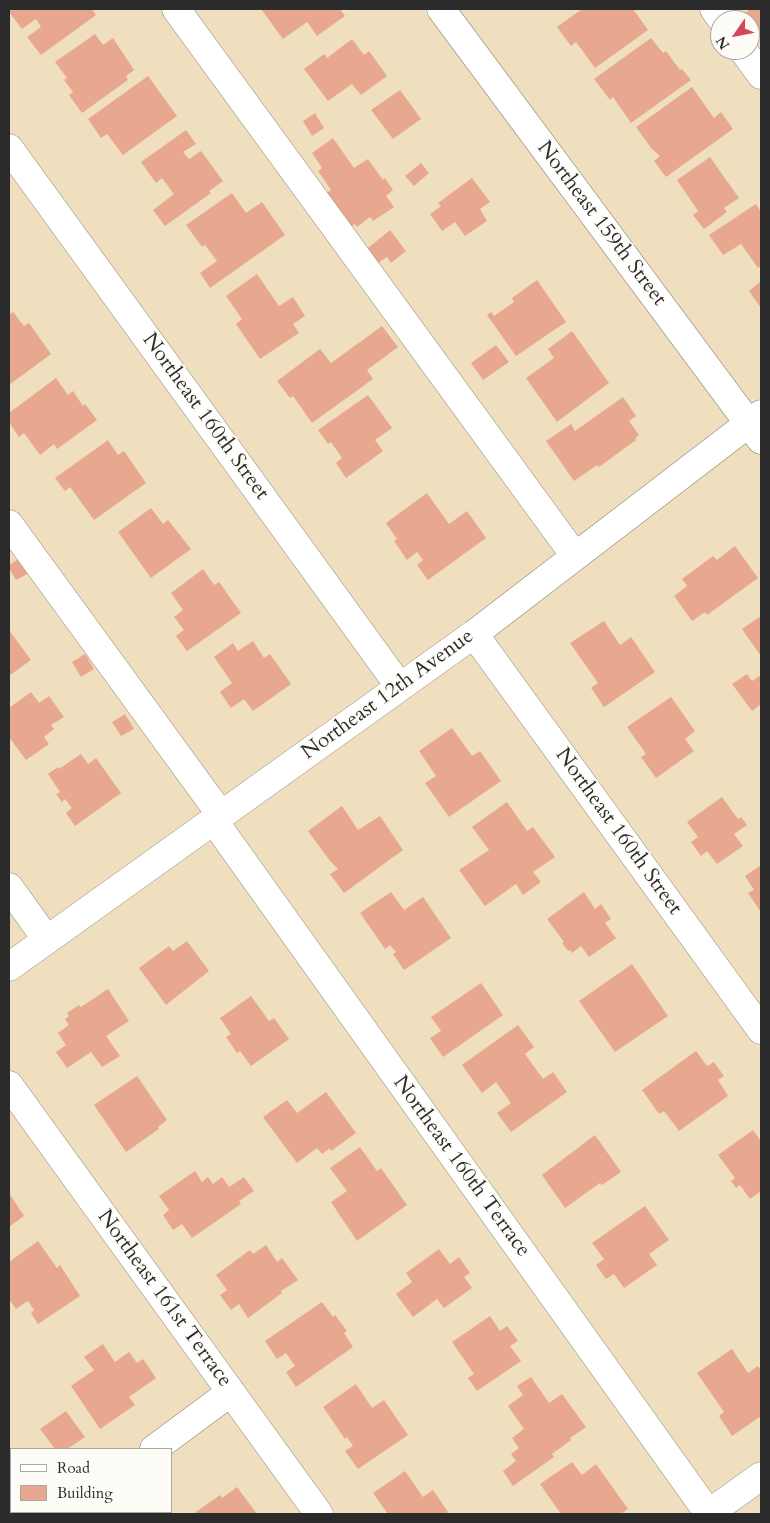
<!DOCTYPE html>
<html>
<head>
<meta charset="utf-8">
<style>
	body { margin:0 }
	#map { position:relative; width:770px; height:1523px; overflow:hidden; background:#efdfbf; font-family:Cardo,serif }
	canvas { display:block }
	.frame { position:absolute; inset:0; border:10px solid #2b2b2b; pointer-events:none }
	.legend { position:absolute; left:10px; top:1448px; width:162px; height:65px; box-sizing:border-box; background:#fdfcf7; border:1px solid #a9a8a5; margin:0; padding:6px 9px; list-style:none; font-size:15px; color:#2b2b2b }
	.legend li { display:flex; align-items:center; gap:10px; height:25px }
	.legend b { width:25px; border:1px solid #a9a8a5 }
	.north { position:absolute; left:710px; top:10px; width:50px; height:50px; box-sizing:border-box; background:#fdfcf7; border:1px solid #a9a8a5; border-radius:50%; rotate:237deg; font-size:14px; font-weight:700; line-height:20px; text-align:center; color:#2b2b2b }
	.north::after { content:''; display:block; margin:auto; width:18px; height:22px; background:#d1495b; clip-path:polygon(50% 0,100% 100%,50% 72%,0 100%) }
</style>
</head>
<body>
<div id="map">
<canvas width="770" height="1523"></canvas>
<div class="frame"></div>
<ul class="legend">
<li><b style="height:6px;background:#fff"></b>Road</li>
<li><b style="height:14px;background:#e7a88f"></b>Building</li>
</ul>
<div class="north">N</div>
</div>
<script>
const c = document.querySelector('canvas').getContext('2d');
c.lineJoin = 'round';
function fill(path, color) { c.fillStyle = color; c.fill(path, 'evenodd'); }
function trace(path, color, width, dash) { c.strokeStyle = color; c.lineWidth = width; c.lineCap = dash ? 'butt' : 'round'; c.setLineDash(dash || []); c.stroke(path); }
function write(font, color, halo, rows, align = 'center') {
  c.font = font + ' Cardo,serif'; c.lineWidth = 4; c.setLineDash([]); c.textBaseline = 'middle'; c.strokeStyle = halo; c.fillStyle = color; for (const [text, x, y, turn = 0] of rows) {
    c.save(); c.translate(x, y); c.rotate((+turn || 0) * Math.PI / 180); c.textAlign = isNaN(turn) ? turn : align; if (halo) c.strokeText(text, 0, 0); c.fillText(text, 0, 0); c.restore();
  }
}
fill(new Path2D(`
	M9,9H92L96,15L41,55L27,37L41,27L36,19L22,29L9,12Z
	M261,9H340L345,16L317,36L307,22L283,39Z
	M582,9H633L648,30L595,68L576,42L571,46L557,27Z
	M751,9H761V29L757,33L750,23V20H748L743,14Z
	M95,34L103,45L113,38L134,70L126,76L128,80L82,113L69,95L73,92L64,80L67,78L55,62Z
	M651,38L663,53L666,51L680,70L682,69L691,80L631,123L613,97L610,100L594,79Z
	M352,39L364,55L369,51L387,76L361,95L352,84L328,101L304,69L324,54L327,58Z
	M148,76L177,116L123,155L107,134L101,138L88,119Z
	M692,87L714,118L721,112L733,129L666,177L654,161L660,156L651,148L636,127Z
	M400,90L421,119L393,139L371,110Z
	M315,113L324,128L312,136L303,121Z
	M186,130L196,144L183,152L189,159L201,151L223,181L209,191L211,193L165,226L153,210L174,194L162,178L156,183L141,162Z
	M333,138L354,168L368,159L383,180L385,178L393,190L386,196L394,207L373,221L370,217L357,227L355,224L349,228L325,194L331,190L318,171L322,168L312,153Z
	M710,157L739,198L724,208L727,212L704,229L693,215L698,211L677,180Z
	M421,163L429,173L414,186L405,176Z
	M472,178L490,202L480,209L487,221L465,236L455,222L442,231L430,214L441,206L438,203Z
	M232,193L246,213L262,202L285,235L210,288L200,273L217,261L205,245L202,247L186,225Z
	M756,204L761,212V266L758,268L741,244L723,255L709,235Z
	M390,230L406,251L391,263L387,257L378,263L368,248Z
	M257,274L279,306L293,297L305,316L293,324L299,333L260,359L236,324L242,319L226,296Z
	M537,280L566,322L516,356L487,315L491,312L494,316L514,302L512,298Z
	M761,281V308L749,291Z
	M13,312L24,326L29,323L51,354L9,385V315Z
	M382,326L398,347L367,370L373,379L312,423L293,396L290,398L277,381L320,349L331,363Z
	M572,331L609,383L557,422L526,378L554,358L548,349Z
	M496,345L509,362L483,380L471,363Z
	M56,378L68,395L73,391L83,406L85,404L97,420L57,449L54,444L40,455L24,433L19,437L9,422V413Z
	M368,395L392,428L375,440L383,451L346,478L336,463L342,458L331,442L328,444L318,430Z
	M623,397L636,416L629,421L639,435L635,438L636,440L599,467L597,465L574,481L546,441L571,424L575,431Z
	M108,440L118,455L124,451L146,483L94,520L70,487L65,491L55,478Z
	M427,493L449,524L467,511L486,538L428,580L417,565L423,560L417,552L407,560L394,541L397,539L386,523Z
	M151,508L163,524L168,520L191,549L151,578L118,532Z
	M735,546L758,578L707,615L705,612L692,621L674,596L687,586L682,579L713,556L717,560Z
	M20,558L29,573L16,580L9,568V565Z
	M203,569L214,585L219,582L241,613L187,651L176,636L184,630L174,617L183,610L171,593Z
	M761,616V656L742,629Z
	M604,621L620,645L631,637L655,672L604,707L591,688L598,683L570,643Z
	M9,630L31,660L9,676Z
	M253,641L264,658L270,654L291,684L253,711L244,699L231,708L220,692L232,683L214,657L233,643L238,651Z
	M85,654L94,669L81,677L72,662Z
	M747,674L752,681L761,675V704L752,711L732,684Z
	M31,692L39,703L49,696L64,717L51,725L54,729L44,737L49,744L26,760L9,737V708Z
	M671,697L695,731L685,739L694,751L656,778L641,757L646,754L627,727Z
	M125,714L134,729L121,736L112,722Z
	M452,728L472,756L480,751L501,781L449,817L425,783L436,776L419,751Z
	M81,754L88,764L96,758L121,793L75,826L66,813L72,808L65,799L62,802L56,794L60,792L48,774L58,767L59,769Z
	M722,797L738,819L741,817L747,825L734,834L743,846L717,864L707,851L701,856L691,842L698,837L687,822Z
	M507,802L527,831L533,827L555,857L533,872L541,882L523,895L516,884L485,906L459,870L489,850L472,827Z
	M342,806L358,830L380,816L403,850L344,893L330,874L338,869L330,861L308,831Z
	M761,865V912L748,893L754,890L745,876Z
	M391,892L404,910L423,897L451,938L404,970L393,954L396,952L390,945L385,949L360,913Z
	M584,892L595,909L601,904L611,919L605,923L616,938L589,957L581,946L572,953L570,950L568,951L562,943L564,942L547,919Z
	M187,941L209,971L166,1005L139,968L169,946L173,951Z
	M632,964L668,1016L615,1052L579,1001Z
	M481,983L503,1015L443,1057L430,1038L441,1031L431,1017Z
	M108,989L129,1021L106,1036L120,1056L102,1067L91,1052L67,1068L56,1052L66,1045L58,1033L69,1025L65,1019L69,1016L67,1013L79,1005L81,1007Z
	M251,996L269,1021L274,1018L289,1039L251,1066L240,1051L237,1053L226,1037L231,1034L220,1018Z
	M518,1025L534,1047L525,1054L543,1079L553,1072L567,1092L511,1132L497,1113L511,1103L496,1082L482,1093L462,1065Z
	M696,1051L707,1066L714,1062L724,1076L718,1080L728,1096L679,1131L664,1111L659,1114L642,1090Z
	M137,1076L167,1120L158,1127L159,1129L126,1152L94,1105Z
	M326,1092L356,1133L331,1151L330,1148L322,1154L317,1148L297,1163L263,1117L287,1100L297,1113Z
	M753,1130L761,1141V1191L750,1199L740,1185L736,1188L731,1181L735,1178L718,1155Z
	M595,1135L621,1172L602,1185L600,1183L565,1208L542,1175Z
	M360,1147L377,1171L381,1168L407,1205L357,1241L331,1202L347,1191L330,1168Z
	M195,1171L202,1182L208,1177L213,1184L222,1177L229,1187L244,1177L254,1191L239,1201L241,1204L192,1238L182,1224L173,1230L163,1215L169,1210L159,1196Z
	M9,1193L24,1216L9,1227Z
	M645,1206L669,1240L649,1254L657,1265L624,1288L614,1274L606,1279L596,1265L604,1259L592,1243Z
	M38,1241L57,1268L60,1265L80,1296L38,1324L31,1313L34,1310L28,1301L16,1309L9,1299V1262Z
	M266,1245L277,1262L282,1258L298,1280L281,1291L282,1293L248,1318L239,1304L231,1310L220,1295L227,1290L216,1275L250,1250L253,1254Z
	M439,1249L450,1264L459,1257L470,1273L464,1277L472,1288L444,1308L437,1299L413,1317L396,1294L412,1282L406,1273Z
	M322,1302L333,1317L335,1315L347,1331L344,1333L353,1347L296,1387L286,1372L295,1366L286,1353L277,1359L265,1341Z
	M490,1316L500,1331L507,1326L518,1341L510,1346L521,1361L477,1391L468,1378L474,1374L452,1342Z
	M103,1344L115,1362L129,1352L137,1363L143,1359L156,1378L129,1397L135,1405L100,1429L71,1386L94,1370L84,1357Z
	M732,1349L748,1373L758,1366L761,1370V1416L732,1436L719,1416L724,1412L697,1373Z
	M531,1377L549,1403L562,1394L586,1427L570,1438L571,1440L552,1454L554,1457L513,1486L503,1471L516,1461L511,1454L519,1448L512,1438L524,1429L508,1406L523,1395L517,1386Z
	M356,1384L372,1408L384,1400L408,1435L358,1469L345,1451L353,1446L347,1437L345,1439L323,1407Z
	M66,1411L85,1437L67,1449H55L40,1429Z
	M572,1462L582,1475L596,1464L628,1509L621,1514H561L540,1484Z
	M405,1471L423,1497L433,1490L448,1512L445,1514H388L373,1493Z
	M237,1487L257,1514H193L220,1495L222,1498Z`), '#e7a88f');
const minor = new Path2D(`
	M176,9L575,556
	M441,9L761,440
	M714,9L722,20
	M743,50L761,75
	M9,148L400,687
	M9,524L221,815
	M474,634L761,1030
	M214,821L709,1514
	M9,887L47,940
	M9,967L474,634L761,414
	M9,1085L319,1514
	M154,1449L231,1392
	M66,1514L70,1512
	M708,1514L761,1476`);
trace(minor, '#8d8575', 29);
trace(minor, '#fff', 28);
write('21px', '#2b2b2b', '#fdfcf7', [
	["Northeast 159th Street",601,224,53],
	["Northeast 160th Street",205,417,54],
	["Northeast 12th Avenue",388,695,-36],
	["Northeast 160th Street",618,832,54],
	["Northeast 160th Terrace",461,1167,54],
	["Northeast 161st Terrace",164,1299,54]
]);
</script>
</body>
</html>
